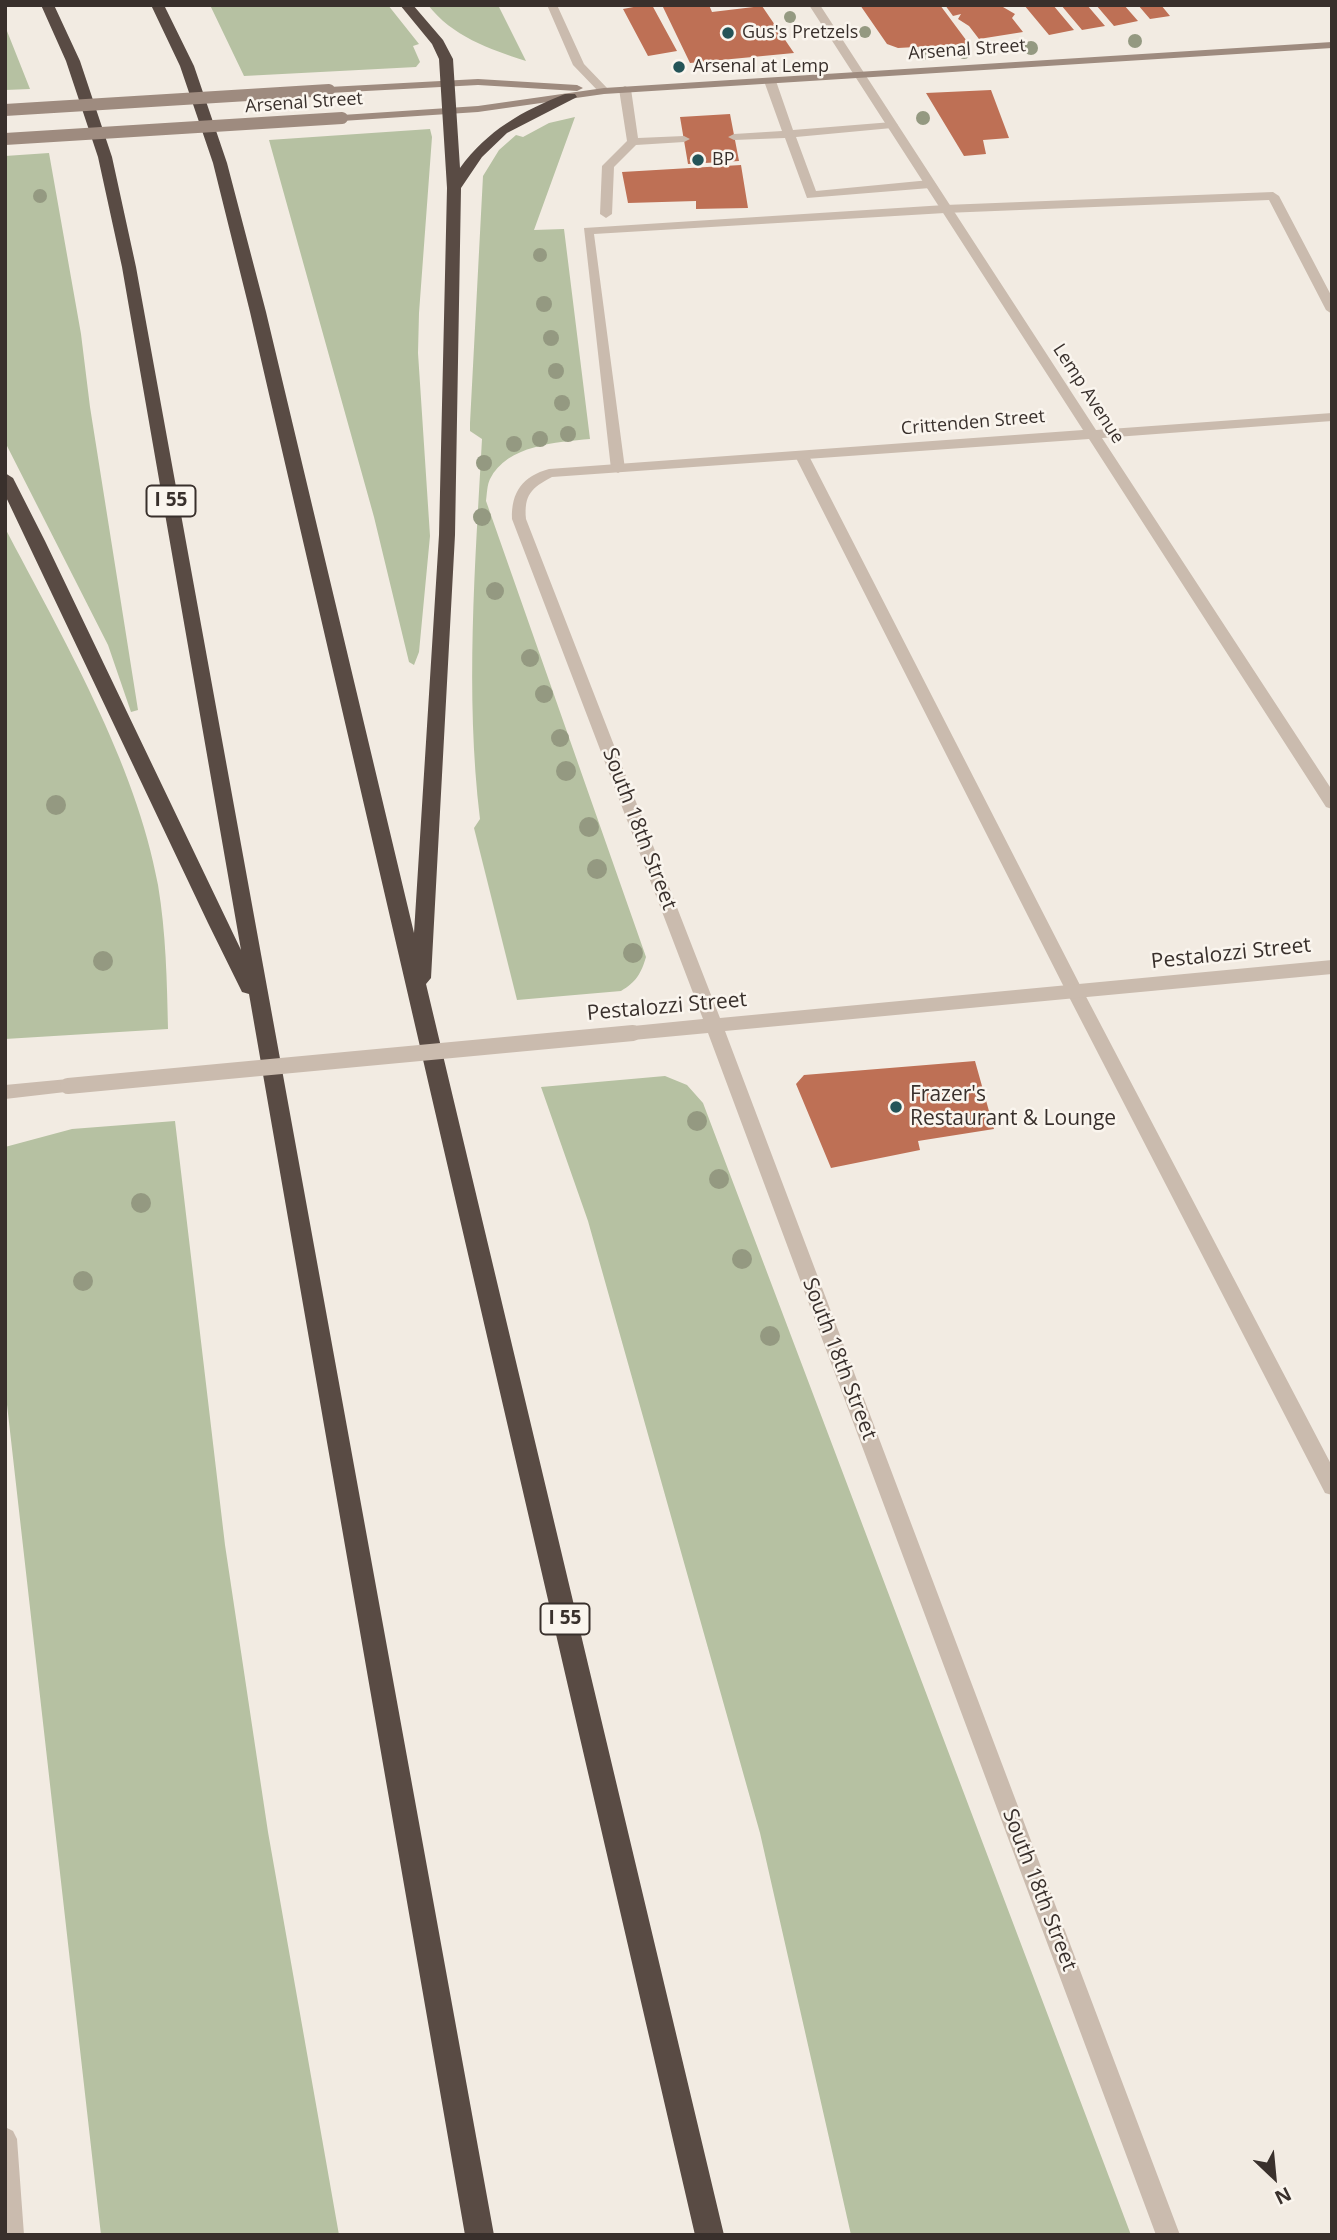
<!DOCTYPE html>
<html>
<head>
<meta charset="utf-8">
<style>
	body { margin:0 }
	#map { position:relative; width:1337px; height:2240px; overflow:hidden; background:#f2ebe2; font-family:"Open Sans",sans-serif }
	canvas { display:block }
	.frame { position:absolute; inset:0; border:7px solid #39302c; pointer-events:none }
	.north { position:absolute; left:1239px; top:2142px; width:70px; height:70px; -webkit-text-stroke:5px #faf5ee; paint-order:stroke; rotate:154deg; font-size:19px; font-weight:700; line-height:28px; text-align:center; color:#39302c }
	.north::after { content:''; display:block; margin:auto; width:24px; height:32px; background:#39302c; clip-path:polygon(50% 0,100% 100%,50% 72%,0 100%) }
</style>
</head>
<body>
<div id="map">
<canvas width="1337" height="2240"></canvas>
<div class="frame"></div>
<div class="north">N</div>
</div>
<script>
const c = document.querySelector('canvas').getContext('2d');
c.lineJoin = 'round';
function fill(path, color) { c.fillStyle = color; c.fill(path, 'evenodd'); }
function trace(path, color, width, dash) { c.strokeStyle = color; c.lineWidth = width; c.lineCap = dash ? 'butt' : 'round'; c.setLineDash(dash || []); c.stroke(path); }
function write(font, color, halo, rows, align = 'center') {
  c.font = font + ' "Open Sans",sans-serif'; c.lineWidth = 5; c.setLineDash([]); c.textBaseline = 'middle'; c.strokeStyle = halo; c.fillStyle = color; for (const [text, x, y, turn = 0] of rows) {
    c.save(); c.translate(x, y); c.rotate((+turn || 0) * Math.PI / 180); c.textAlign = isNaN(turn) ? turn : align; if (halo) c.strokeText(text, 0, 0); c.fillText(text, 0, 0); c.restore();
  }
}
fill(new Path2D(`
	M210,5H388L419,44L413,46L420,62L416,67L244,76Z
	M428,5H498L526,61C489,49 452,36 428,5Z
	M5,26L30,89L5,90Z
	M575,117L534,230L564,229L590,439C557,442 507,445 490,479C487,485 487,494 486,501L646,957C641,974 636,982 621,991L517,1000L474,828L480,819C465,693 475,566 482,439L470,431V423L483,176L499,150L516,135L523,137L549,123Z
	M430,129L432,137L419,313L418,353L430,536L419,652L414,665L409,662L374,517L269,140Z
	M49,153L81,334L90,407L138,710L131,712L108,645L5,442V156Z
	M5,528C62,637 136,763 158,885C166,933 167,981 168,1029L5,1039Z
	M665,1076L687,1085L703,1103L1131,2235H851L760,1833L588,1221L541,1087Z
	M175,1121L225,1545L268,1832L339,2235H101L5,1387V1147L72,1129Z`), '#b6c1a2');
fill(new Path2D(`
	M644,5H652L677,51L648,56L623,9Z
	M662,5H709L712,12L762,6L794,53L690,63Z
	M860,5H940L969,44L898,48L887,44Z
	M945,5H1006L1003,7L1015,14L1012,18L1023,32L979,39L969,26L958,19L961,14L953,16Z
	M1024,5H1053L1074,30L1049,35Z
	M1061,5H1087L1105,26L1082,30Z
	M1096,5H1124L1138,21L1114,26Z
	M1138,5H1161L1170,16L1150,19Z
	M991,90L1009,138L983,140L986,154L964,156L926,93Z
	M730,114L739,161L688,164L680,117Z
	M741,165L748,208L696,209V201L628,203L622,172Z
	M975,1061L994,1129L918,1141L920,1150L831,1168L796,1084L804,1075Z`), '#be7055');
fill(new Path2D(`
	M547,5H557L584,64L608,89V93H600L573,65Z
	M770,78L776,81L793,130L892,122L898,125L892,128L796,137L816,191L930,180L936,184L930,188L807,198L785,138L734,140L728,137L734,134L782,131L764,81Z
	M625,86L631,89L638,138L684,136L690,139L684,142L636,145L614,167L612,214L606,218L600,214L602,166L627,141L619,89Z
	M1273,192L1279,196L1332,297V314L1326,310L1269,200L945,213L594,234L625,469L618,473L611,469L584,228L945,205Z
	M802,452L809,456L1081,987L1332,1466V1495L1325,1493L1069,997L795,456Z`), '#cabbae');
fill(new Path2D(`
	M809,5H820L1096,430L1332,413V421L1102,438L1332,790V809L1326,807L1089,439L552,477C531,488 524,495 526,519L720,1018L1332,960V974L725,1031L1180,2235H1156L708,1033L633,1040L627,1038L625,1033L627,1028L633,1026L703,1019L512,519C511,492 523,476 549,469L1083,430Z
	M68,1079L74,1081L77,1086L74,1091L5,1099V1085Z
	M5,2127L13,2131L17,2139L24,2235H5Z`), '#cabbae');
fill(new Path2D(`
	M1332,42V48L604,94L478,112L342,121L336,118L342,115L478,106L604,88Z
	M478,79L577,85L583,88L577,91L478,85L329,93L323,90L329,87Z`), '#9e8b7f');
fill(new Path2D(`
	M41,5H54L80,61L112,157L136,267L494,2235H465L249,994L242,992L208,923L5,495V473L13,478L45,541L241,950L122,267L98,157L66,61Z
	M151,5H164L194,66L227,163L266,312L414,933L439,535L447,188L439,59L432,44L400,5H413L443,40L453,59L460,168C488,130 522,111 565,94H575L577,97L507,133L482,157L461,188L455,535L431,978L426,984L724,2235H695L250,312L213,163L180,66Z`), '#594b44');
trace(new Path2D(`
	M68,1086L633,1033`), '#cabbae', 16);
trace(new Path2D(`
	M5,110L329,90
	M5,139L342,118`), '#9e8b7f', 12);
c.fillStyle = '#949981';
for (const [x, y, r] of [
	[790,17,6],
	[865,32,6],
	[1135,41,7],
	[1031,48,7],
	[964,52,7],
	[921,54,7],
	[923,118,7],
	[40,196,7],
	[540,255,7],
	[544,304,8],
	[551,338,8],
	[556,371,8],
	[562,403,8],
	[568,434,8],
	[540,439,8],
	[514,444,8],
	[484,463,8],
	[482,517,9],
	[495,591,9],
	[530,658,9],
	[544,694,9],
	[560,738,9],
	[566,771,10],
	[56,805,10],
	[589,827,10],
	[597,869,10],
	[633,953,10],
	[103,961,10],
	[697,1121,10],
	[719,1179,10],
	[141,1203,10],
	[742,1259,10],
	[83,1281,10],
	[770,1336,10]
]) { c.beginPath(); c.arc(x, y, r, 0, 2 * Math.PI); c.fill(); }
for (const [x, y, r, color] of [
	[728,33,7,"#245458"],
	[679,67,7,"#245458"],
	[698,160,7,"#245458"],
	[896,1107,7,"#245458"]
]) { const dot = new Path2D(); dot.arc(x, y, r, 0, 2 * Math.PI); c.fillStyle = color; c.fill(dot); trace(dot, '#faf5ee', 2.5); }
write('18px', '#39302c', '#faf5ee', [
	["Gus's Pretzels",742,33],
	["Arsenal at Lemp",693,67],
	["BP",712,160]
], 'left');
write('18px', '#39302c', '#faf5ee', [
	["Arsenal Street",967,50,-4],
	["Arsenal Street",304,103,-4],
	["Lemp Avenue",1088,394,57],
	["Crittenden Street",973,423,-5]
]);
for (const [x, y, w] of [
	[171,501,49],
	[565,1619,49]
]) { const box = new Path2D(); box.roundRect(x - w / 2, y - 15.5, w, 31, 5); c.fillStyle = '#faf5ee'; c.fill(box); trace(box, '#39302c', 2); }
write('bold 19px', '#39302c', null, [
	["I 55",171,501],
	["I 55",565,1619]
]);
write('21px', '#39302c', '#faf5ee', [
	["South 18th Street",639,829,69],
	["Pestalozzi Street",1231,954,-6],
	["Pestalozzi Street",667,1007,-5],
	["South 18th Street",839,1359,69],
	["South 18th Street",1039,1890,69]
]);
write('21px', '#39302c', '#faf5ee', [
	["Frazer's",910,1095],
	["Restaurant & Lounge",910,1119]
], 'left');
</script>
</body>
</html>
